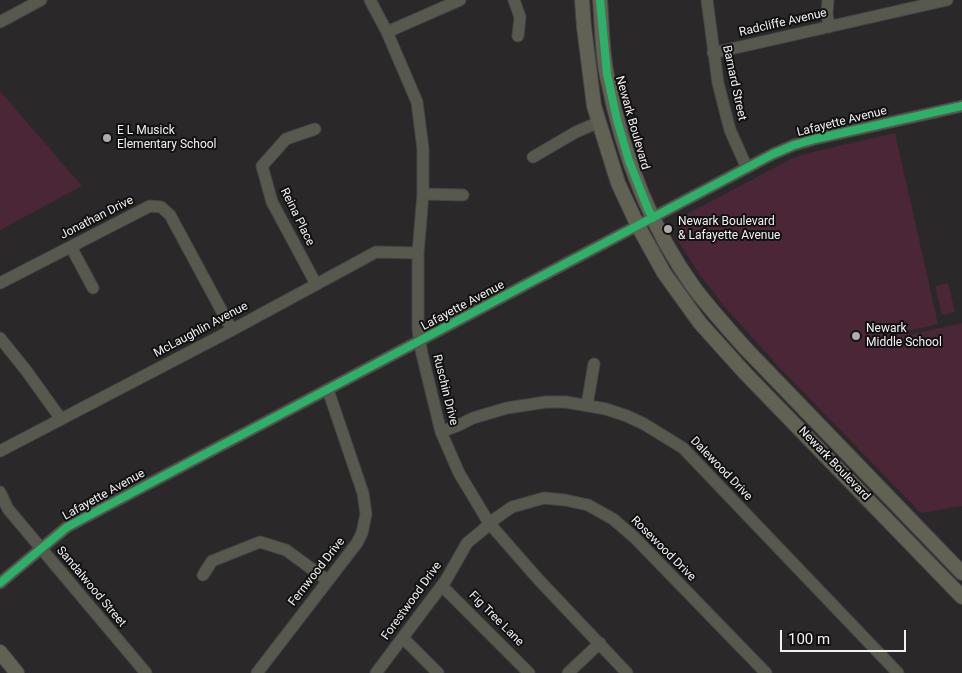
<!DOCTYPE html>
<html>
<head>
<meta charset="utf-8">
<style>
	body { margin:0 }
	#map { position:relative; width:962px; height:673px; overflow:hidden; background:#2a2829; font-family:Roboto,sans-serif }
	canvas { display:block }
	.scale { position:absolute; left:780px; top:630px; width:126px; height:22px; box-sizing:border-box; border:2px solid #f2f0f0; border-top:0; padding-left:6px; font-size:15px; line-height:18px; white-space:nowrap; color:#f2f0f0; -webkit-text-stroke:4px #121111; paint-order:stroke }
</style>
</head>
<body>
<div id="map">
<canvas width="962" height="673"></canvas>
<div class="scale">100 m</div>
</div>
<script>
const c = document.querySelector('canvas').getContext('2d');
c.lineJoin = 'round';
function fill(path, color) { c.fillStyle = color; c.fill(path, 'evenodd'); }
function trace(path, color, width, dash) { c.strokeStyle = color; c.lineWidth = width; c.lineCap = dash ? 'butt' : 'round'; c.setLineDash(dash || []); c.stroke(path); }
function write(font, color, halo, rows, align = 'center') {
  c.font = font + ' Roboto,sans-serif'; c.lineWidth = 4; c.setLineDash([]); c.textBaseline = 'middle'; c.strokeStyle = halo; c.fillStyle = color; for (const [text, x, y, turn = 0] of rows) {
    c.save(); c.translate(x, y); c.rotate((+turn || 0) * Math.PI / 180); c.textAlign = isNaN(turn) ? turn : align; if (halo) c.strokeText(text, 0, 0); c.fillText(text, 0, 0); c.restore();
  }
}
fill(new Path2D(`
	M0,91L82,186L0,230Z
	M895,133L938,324L908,331L909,335L962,323V506L921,513L779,367L723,305L698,272L676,238L683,216L793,158L808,153Z
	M948,283L955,312L942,315L935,286Z`), '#4a2637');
const minor = new Path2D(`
	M370,0L387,32L417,102L423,149V194L418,253V330L422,354L441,432L459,473L489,523L538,579L627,673
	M514,0L520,17L518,36
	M707,0L718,83L730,130L747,168
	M828,0L827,14L829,27
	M0,22L41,0
	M387,32L460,0
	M713,53L947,0
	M315,129L286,139L262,166L272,202L316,284
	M533,157L576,132L599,122
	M423,194L463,195
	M71,247L93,288
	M0,283L150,206L161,207L170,215L232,330
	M0,338L25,369L61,419
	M587,405L594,364
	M441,432L459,425L473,418L507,408L546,402H566L606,409L627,416L644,424L683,448L898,673
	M0,451L232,330L376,252L418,253
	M0,492L8,509L146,673
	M203,575L212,561L260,542L286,550L327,580
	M0,583L67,527L773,154L794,145L815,139L962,106
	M442,586L529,673
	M403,638L438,673
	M257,673L357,543L362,533L366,514L363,493L328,390
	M376,673L446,580L467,543L484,529L489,523L512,507L544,498L565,500L588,505L613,519L634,537L766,673
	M568,673L600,643`);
const major = new Path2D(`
	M582,0L584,27L594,106L618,183L638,226L664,273L700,323L745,373L962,597
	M600,0C602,25 602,52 607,76C622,152 649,226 695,289C711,310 729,330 747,350L962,573
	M0,652L17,673`);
trace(minor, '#464445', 13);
trace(major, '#464445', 16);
trace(minor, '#58594e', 11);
trace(major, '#616254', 14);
trace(new Path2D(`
	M600,0L607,74L617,120L629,161L648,209L653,218
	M0,583L67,527L773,154L794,145L815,139L962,106`), '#2db169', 8);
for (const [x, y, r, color] of [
	[107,138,5,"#acaaaa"],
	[668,229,5,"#acaaaa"],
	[856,336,5,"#acaaaa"]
]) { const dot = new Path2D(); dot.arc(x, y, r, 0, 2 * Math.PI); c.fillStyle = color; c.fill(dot); trace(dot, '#121111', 2); }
write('12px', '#f2f0f0', '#121111', [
	["Radcliffe Avenue",783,23,-13],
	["Barnard Street",734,83,78],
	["Lafayette Avenue",842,122,-14],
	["Newark Boulevard",632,123,74],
	["Reina Place",297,217,64],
	["Jonathan Drive",97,218,-27],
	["Lafayette Avenue",463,306,-28],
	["McLaughlin Avenue",201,330,-28],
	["Ruschin Drive",445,390,76],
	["Newark Boulevard",834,464,46],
	["Dalewood Drive",721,469,46],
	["Lafayette Avenue",104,495,-29],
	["Rosewood Drive",663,549,45],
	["Fernwood Drive",317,572,-52],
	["Sandalwood Street",91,587,50],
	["Forestwood Drive",412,601,-54],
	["Fig Tree Lane",496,619,45]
]);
write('12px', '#f2f0f0', '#121111', [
	["E L Musick",117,131],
	["Elementary School",117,145],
	["Newark Boulevard",678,222],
	["& Lafayette Avenue",678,236],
	["Newark",866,329],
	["Middle School",866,343]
], 'left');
</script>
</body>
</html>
